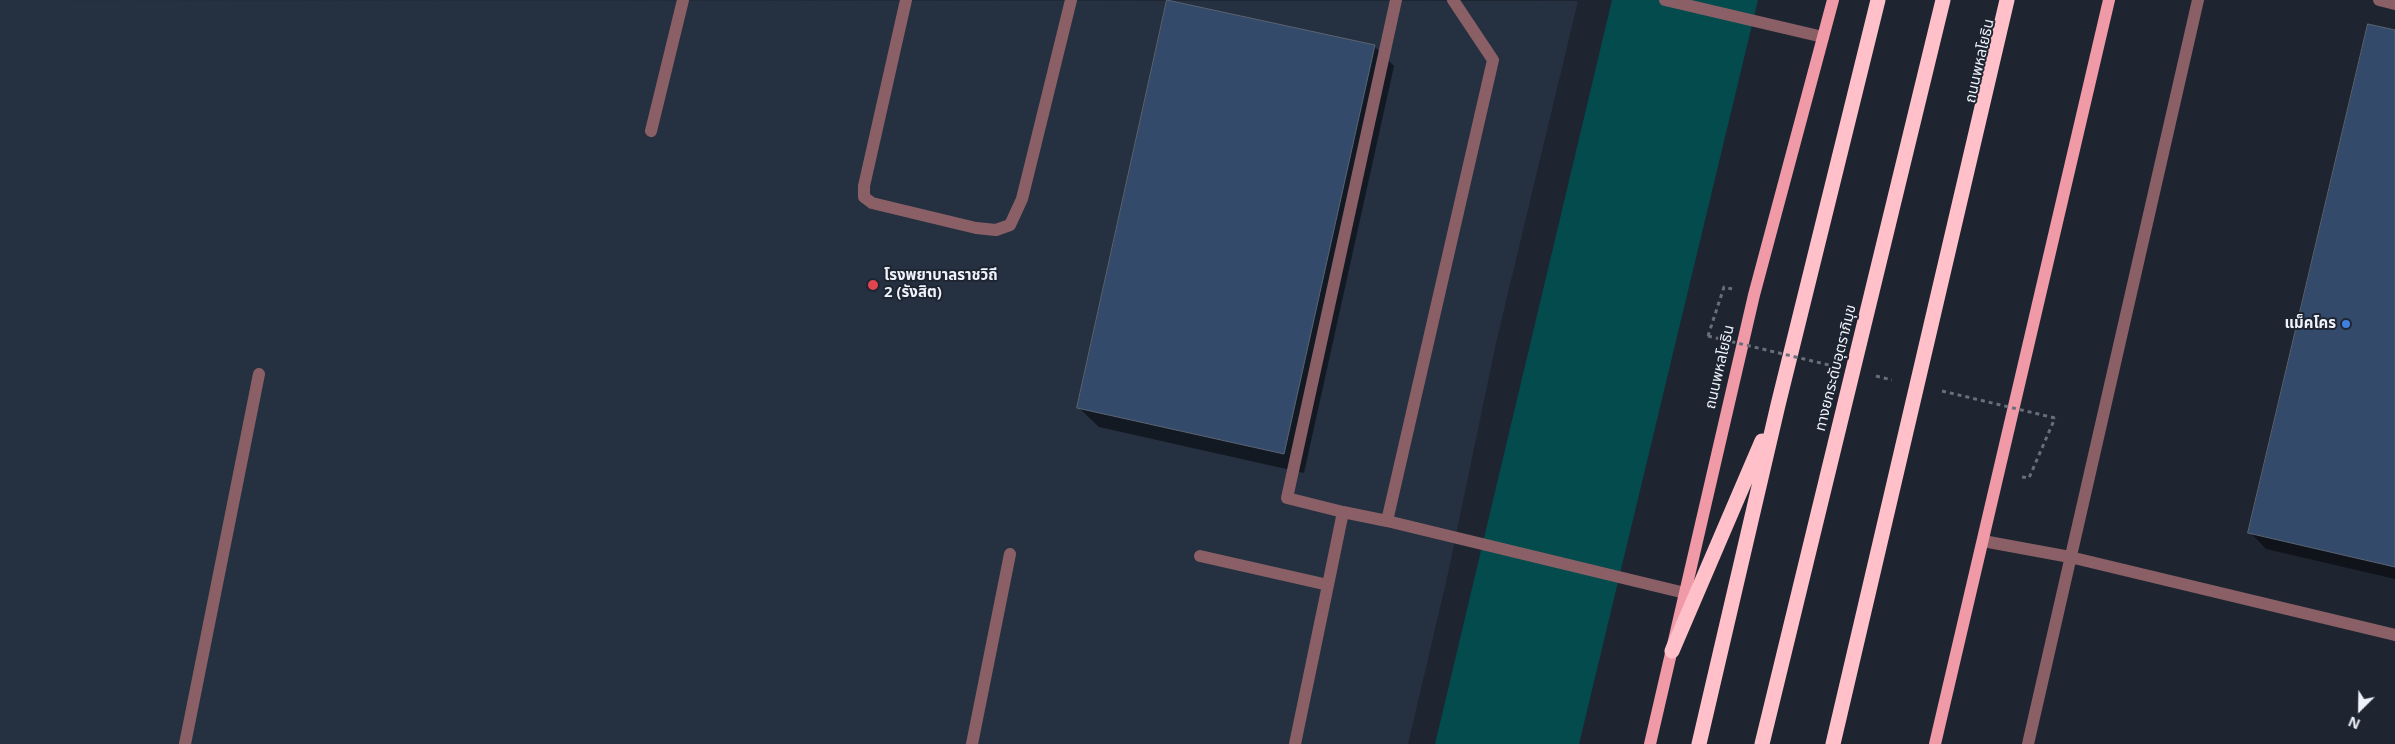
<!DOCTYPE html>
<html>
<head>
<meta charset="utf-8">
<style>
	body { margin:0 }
	#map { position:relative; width:2395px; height:744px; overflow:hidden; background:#1e2531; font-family:"Open Sans",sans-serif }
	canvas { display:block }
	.north { position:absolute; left:2335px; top:684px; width:50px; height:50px; -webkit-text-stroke:4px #1e2531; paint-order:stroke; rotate:203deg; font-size:14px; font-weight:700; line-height:20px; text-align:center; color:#eef3fb }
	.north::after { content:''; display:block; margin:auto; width:18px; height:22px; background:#eef3fb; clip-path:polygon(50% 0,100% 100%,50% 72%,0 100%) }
</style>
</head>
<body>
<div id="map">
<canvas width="2395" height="744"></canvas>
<div class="north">N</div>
</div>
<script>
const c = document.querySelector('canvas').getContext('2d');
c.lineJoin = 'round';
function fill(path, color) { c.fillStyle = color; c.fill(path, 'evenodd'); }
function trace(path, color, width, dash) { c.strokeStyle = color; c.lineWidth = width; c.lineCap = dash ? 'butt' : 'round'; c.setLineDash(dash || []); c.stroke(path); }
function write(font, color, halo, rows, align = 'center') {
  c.font = font + ' "Open Sans","Noto Sans Thai",sans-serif'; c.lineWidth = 4; c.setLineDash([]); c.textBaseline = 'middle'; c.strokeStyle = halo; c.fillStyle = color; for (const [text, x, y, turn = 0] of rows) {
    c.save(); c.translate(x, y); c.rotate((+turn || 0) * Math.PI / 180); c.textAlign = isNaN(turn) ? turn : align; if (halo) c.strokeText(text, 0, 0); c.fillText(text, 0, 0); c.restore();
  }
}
fill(new Path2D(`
	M0,0L1578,1L1496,343L1447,578L1408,744H0Z`), '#253040');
fill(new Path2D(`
	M1612,0H1758L1579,744H1435Z`), '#034b4c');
fill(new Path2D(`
	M1169,0L1374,46L1394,66L1304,473L1099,427L1078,407Z
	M2395,31V579L2266,549L2250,532Z`), '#0007');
const building = new Path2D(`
	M1167,0L1375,45L1284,454L1077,408Z
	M2368,24L2395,30V567L2248,533Z`);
fill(building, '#334a6b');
trace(building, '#5b6471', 1);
trace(new Path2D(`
	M1708,336L1724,287L1732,289
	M2022,477L2029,478L2055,418`), '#686f79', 3, [4, 4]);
trace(new Path2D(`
	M906,0L864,186V197L872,203L976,228L996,230L1010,225L1022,199L1071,0
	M1665,0L1823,37
	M2379,0L2395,4
	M651,131L683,0
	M1343,512L1287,498L1396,0
	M1387,521L1685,593
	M1983,541L2070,557L2395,635
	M1200,556L1328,585L1295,744
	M1328,585L1343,512L1387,521L1493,60L1453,0
	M185,744L259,374
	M972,744L1010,554
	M2028,744L2198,0`), '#8a6066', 12);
trace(new Path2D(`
	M1650,744L1754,295L1833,0
	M1935,744L2109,0`), '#f09aa8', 12);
trace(new Path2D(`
	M1672,651L1762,441
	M1699,744L1778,405L1878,0`), '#ffc0c9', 15);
trace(new Path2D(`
	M1708,336L1829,365
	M1876,376L1892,380
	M1942,391L2055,418`), '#686f79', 3, [4, 4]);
trace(new Path2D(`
	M1762,744L1943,0
	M1833,744L2007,0`), '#ffc0c9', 15);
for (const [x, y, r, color] of [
	[873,285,6,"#e0444e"],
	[2346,324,5,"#3f7fe0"]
]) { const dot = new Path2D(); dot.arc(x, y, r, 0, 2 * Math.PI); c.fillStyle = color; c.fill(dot); trace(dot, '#1e2531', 2); }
write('15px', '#eef3fb', '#1e2531', [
	["ถนนพหลโยธิน",1980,61,-77],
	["ถนนพหลโยธิน",1720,367,-77],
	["ทางยกระดับอุตราภิมุข",1836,368,-76]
]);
write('bold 15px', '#eef3fb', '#1e2531', [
	["โรงพยาบาลราชวิถี",884,276],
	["2 (รังสิต)",884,293],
	["แม็คโคร",2336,324,"right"]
], 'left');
</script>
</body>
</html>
